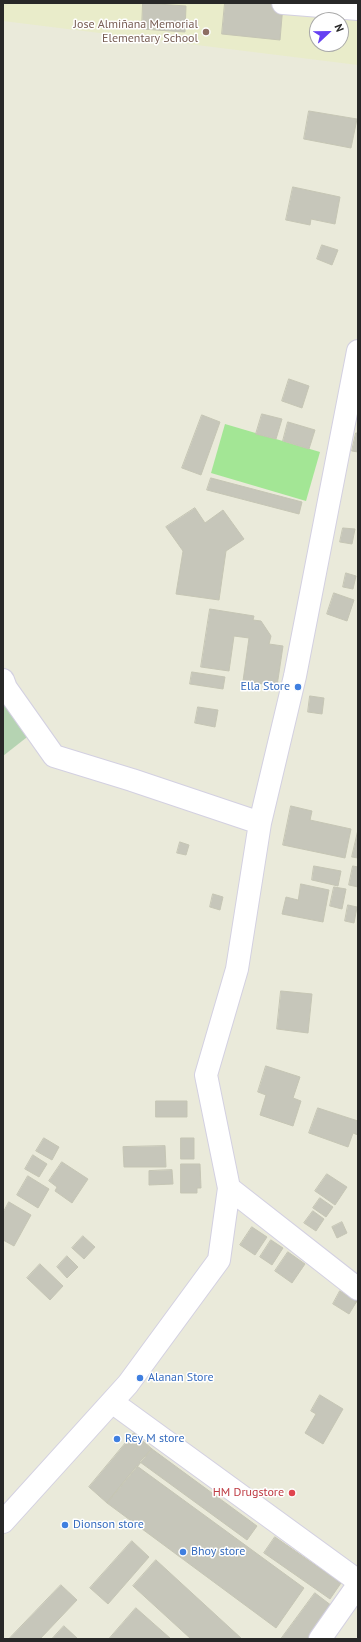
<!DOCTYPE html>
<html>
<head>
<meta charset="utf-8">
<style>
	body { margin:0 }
	#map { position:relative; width:361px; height:1642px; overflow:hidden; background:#eaeada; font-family:"PT Sans",sans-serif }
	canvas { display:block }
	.frame { position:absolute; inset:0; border:4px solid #282828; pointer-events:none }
	.north { position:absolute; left:309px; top:12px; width:40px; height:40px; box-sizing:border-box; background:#fff; border:1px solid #a9a9a9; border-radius:50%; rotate:68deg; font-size:11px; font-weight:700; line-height:16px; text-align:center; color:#282828 }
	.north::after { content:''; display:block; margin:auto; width:14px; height:18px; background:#6540f2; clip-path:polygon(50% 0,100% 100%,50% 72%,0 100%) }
</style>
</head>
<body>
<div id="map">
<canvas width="361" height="1642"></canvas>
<div class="frame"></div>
<div class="north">N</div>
</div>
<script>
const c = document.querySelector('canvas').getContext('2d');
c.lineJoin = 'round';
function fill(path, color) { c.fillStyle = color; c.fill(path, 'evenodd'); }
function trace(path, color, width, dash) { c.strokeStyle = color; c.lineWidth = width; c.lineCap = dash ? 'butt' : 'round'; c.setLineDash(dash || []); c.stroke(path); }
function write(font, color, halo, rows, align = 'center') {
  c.font = font + ' "PT Sans",sans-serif'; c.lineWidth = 3; c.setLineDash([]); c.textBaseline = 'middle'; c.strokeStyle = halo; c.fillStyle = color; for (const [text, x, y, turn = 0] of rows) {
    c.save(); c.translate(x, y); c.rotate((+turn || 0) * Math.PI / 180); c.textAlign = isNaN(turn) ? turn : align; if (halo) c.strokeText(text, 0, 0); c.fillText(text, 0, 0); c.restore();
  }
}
fill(new Path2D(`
	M3,3H358V65L3,21ZM317,20H341V44H317Z`), '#e9ecca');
fill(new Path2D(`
	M3,692L31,734L3,756Z`), '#b5d3b2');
fill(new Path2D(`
	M225,424L320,452L306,501L211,473Z`), '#a3e695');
const building = new Path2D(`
	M143,3L186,6L185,32L142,29Z
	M225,3H258L283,5L280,40L222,34Z
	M309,111L357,119L351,148L304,139Z
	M293,187L340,197L335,224L311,219L310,225L286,220Z
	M322,245L338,250L332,265L317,259Z
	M289,379L309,386L302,408L282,401Z
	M262,414L282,419L276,439L256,434Z
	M202,415L220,422L201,475L182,468Z
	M288,422L315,430L309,449L283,441Z
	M356,433H358V452L352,451Z
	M211,478L302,502L299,514L207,490Z
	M195,508L205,523L223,510L244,539L226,551L219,600L176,594L183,551L166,527Z
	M343,528L355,529L352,544L340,542Z
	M346,573L356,576L353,589L343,587Z
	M334,593L354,600L347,621L327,614Z
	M210,609L254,616L253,620L261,621L271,636L269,644L283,646L277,686L243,681L249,638L234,636L229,671L201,667Z
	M192,672L225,677L223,689L190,684Z
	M310,696L324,698L322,714L308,712Z
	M198,707L218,710L215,727L195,723Z
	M291,806L312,811L310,820L351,829L345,858L283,845Z
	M358,830V858L352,857Z
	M180,842L189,845L186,855L177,853Z
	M314,866L341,871L338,886L312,880Z
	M353,866L358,867V887L349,885Z
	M301,884L329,890L323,922L282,914L286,897L298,900Z
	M334,887L346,889L342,909L330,906Z
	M213,894L223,897L220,910L210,907Z
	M348,905L357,907L354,923L345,921Z
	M281,991L312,994L308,1033L277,1029Z
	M266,1066L300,1077L293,1098L301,1101L293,1126L260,1115L266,1095L258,1092Z
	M156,1101H187V1117H156Z
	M318,1108L358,1121V1135L353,1133L348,1147L309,1133Z
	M44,1138L59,1147L52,1160L36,1151Z
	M181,1138H194V1159H181Z
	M165,1146L166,1167H124L123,1147Z
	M33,1155L47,1164L39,1177L25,1169Z
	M62,1162L88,1179L72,1203L55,1191L57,1187L49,1181Z
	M181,1164H200L201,1188H197V1193H181Z
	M172,1170L173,1184L149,1185V1171Z
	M327,1174L347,1187L335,1205L315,1191Z
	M28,1176L49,1189L38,1208L17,1195Z
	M320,1198L333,1207L326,1217L313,1208Z
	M9,1202L31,1215L14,1246L3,1240V1213Z
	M313,1211L324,1219L316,1231L304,1223Z
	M342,1222L347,1233L337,1238L332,1227Z
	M252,1227L267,1237L255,1255L240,1245Z
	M83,1236L95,1247L84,1259L72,1248Z
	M271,1240L283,1248L272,1265L260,1257Z
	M288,1252L305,1264L292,1283L275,1271Z
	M67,1256L78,1267L67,1278L57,1267Z
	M40,1264L63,1286L50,1300L27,1278Z
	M340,1291L357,1301L349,1314L333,1304Z
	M320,1395L343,1409L323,1444L305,1433L316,1414L311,1411Z
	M134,1433L152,1449L107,1503L89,1487Z
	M152,1449L257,1526L247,1540L140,1462Z
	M137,1466L304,1588L276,1628L107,1503Z
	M275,1537L341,1583L330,1599L264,1553Z
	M132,1541L149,1557L108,1604L90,1588Z
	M156,1560L242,1639H191L133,1586Z
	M61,1585L77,1600L40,1639H9Z
	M315,1593L332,1606L308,1639H281Z
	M136,1608L171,1639H109Z
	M64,1626L78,1639H52Z`);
fill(building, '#c6c6ba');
trace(building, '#c5c5b4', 1);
const minor = new Path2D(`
	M283,3L358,9
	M3,680L6,688L54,756L132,780L260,823
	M229,1188L358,1289
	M112,1402L358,1581
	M3,1522L128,1384L219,1260L229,1188L206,1075L237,969L260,823L295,676L358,351
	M320,1639L358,1585`);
trace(minor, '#d3d0e1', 24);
trace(minor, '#fff', 22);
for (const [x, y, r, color] of [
	[206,32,4,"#8d6e63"],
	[298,687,4,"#3f7fe0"],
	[140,1378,4,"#3f7fe0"],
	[117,1439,4,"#3f7fe0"],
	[292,1493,4,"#e0444e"],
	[65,1525,4,"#3f7fe0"],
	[183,1552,4,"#3f7fe0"]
]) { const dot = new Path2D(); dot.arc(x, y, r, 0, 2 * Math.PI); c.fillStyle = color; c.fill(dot); trace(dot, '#fff', 1.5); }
write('12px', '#785e54', '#fff', [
	["Jose Almiñana Memorial",198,25],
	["Elementary School",198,39]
], 'right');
write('12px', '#366cbe', '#fff', [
	["Ella Store",290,687,"right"],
	["Alanan Store",148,1378],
	["Rey M store",125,1439],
	["Dionson store",73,1525],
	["Bhoy store",191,1552]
], 'left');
write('12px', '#be3a42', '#fff', [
	["HM Drugstore",284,1493]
], 'right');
</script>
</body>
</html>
